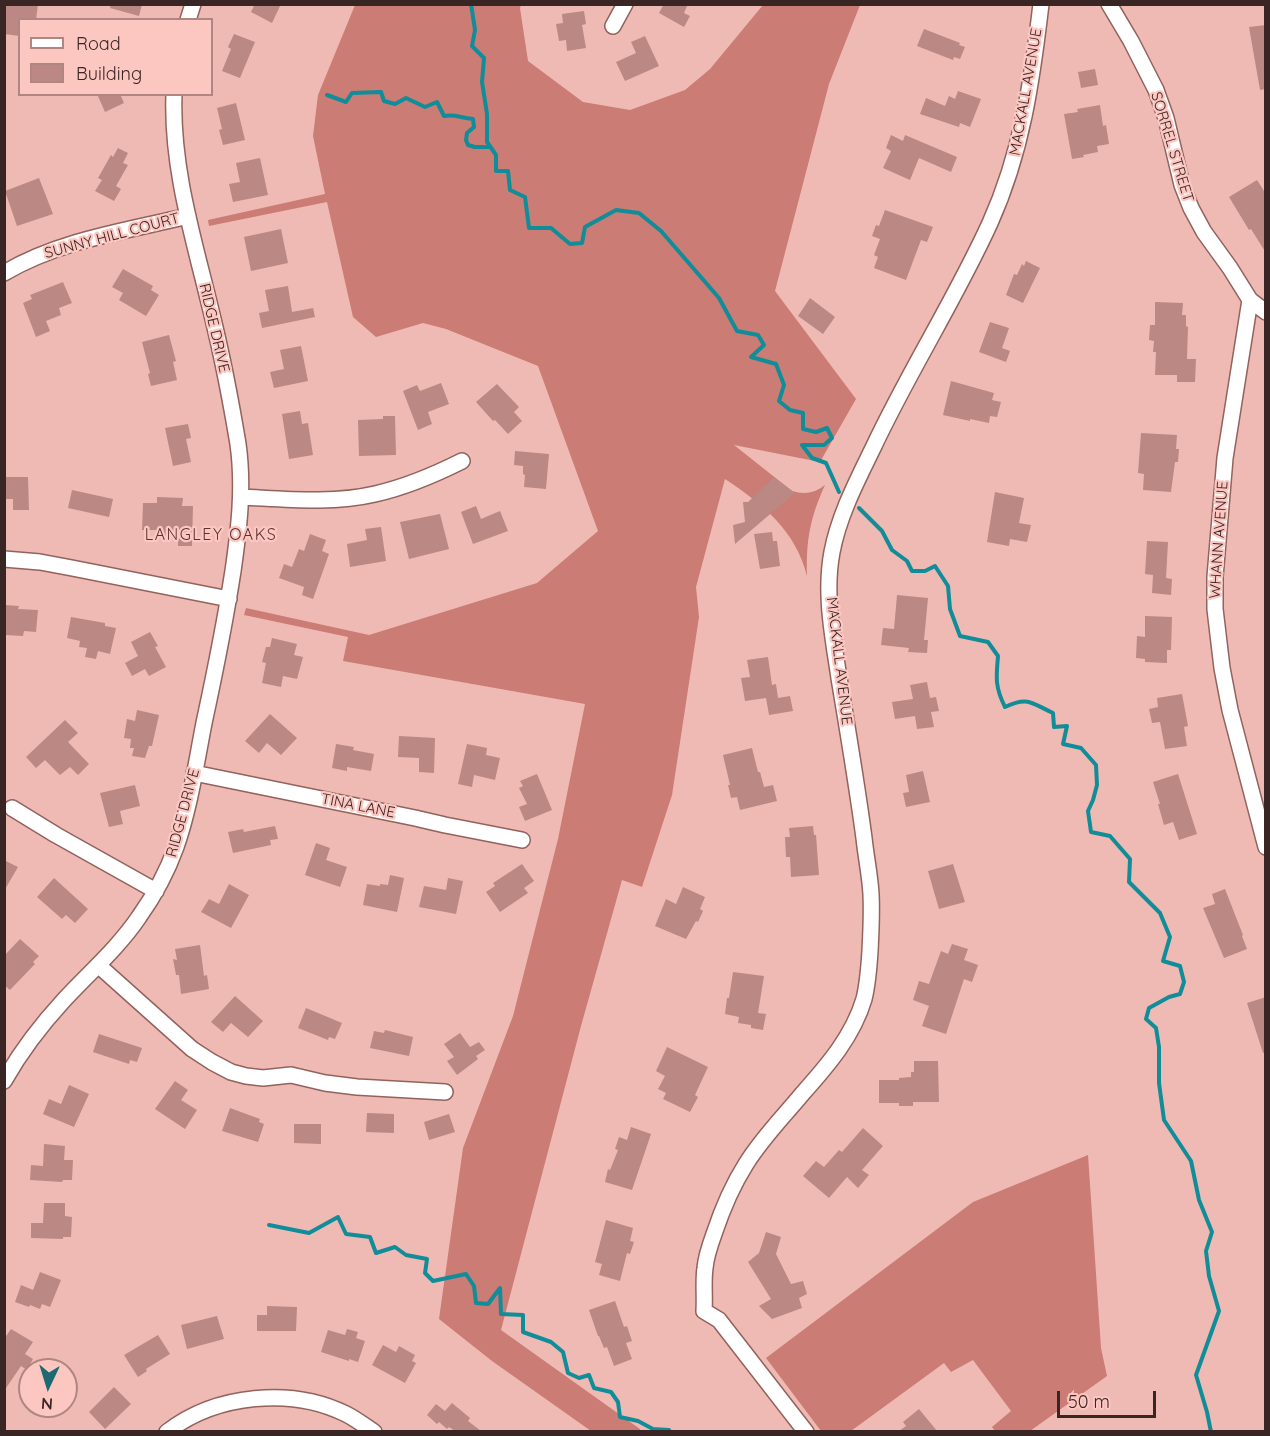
<!DOCTYPE html>
<html>
<head>
<meta charset="utf-8">
<style>
	body { margin:0 }
	#map { position:relative; width:1270px; height:1436px; overflow:hidden; background:#f0bab4; font-family:Quicksand,sans-serif }
	canvas { display:block }
	.frame { position:absolute; inset:0; border:6px solid #392523; pointer-events:none }
	.legend { position:absolute; left:18px; top:18px; width:195px; height:78px; box-sizing:border-box; background:#fdc7c1; border:2px solid #af8682; margin:0; padding:8px 10px; list-style:none; font-size:18px; color:#392523 }
	.legend li { display:flex; align-items:center; gap:12px; height:30px }
	.legend b { width:30px; border:2px solid #af8682 }
	.north { position:absolute; left:18px; top:1358px; width:60px; height:60px; box-sizing:border-box; background:#fdc7c1; border:2px solid #af8682; border-radius:50%; rotate:184deg; font-size:16px; font-weight:700; line-height:24px; text-align:center; color:#392523 }
	.north::after { content:''; display:block; margin:auto; width:21px; height:27px; background:#1e6972; clip-path:polygon(50% 0,100% 100%,50% 72%,0 100%) }
	.scale { position:absolute; left:1057px; top:1391px; width:99px; height:27px; box-sizing:border-box; border:3px solid #392523; border-top:0; padding-left:8px; font-size:18px; line-height:21px; white-space:nowrap; color:#392523; -webkit-text-stroke:4px #fdc7c1; paint-order:stroke }
</style>
</head>
<body>
<div id="map">
<canvas width="1270" height="1436"></canvas>
<div class="frame"></div>
<ul class="legend">
<li><b style="height:8px;background:#fff"></b>Road</li>
<li><b style="height:16px;background:#bb8883"></b>Building</li>
</ul>
<div class="north">N</div>
<div class="scale">50 m</div>
</div>
<script>
const c = document.querySelector('canvas').getContext('2d');
c.lineJoin = 'round';
function fill(path, color) { c.fillStyle = color; c.fill(path, 'evenodd'); }
function trace(path, color, width, dash) { c.strokeStyle = color; c.lineWidth = width; c.lineCap = dash ? 'butt' : 'round'; c.setLineDash(dash || []); c.stroke(path); }
function write(font, color, halo, rows, align = 'center') {
  c.font = font + ' Quicksand,sans-serif'; c.lineWidth = 4.5; c.setLineDash([]); c.textBaseline = 'middle'; c.strokeStyle = halo; c.fillStyle = color; for (const [text, x, y, turn = 0] of rows) {
    c.save(); c.translate(x, y); c.rotate((+turn || 0) * Math.PI / 180); c.textAlign = isNaN(turn) ? turn : align; if (halo) c.strokeText(text, 0, 0); c.fillText(text, 0, 0); c.restore();
  }
}
fill(new Path2D(`
	M355,5H521L520,8L528,61L583,102L630,110L685,90L710,69L763,5H860L829,84L775,291L856,399L820,462L734,445L792,491C805,495 815,493 825,485C810,518 806,540 807,576C796,531 763,504 725,479L696,587L699,617L672,795L642,887L622,880L581,1026L501,1330L640,1429V1431H591L492,1361L439,1319L463,1148L513,1016L558,839L585,704L343,661L348,637L244,615L246,608L369,635L537,583L598,531L538,366L446,329L423,323L376,337L353,317L327,202L209,226L208,220L325,194L313,136L318,95Z
	M1088,1155L1101,1348L1107,1376L1030,1431H995L992,1427L1011,1411L973,1360L951,1372L944,1363L851,1431H821L766,1358L973,1202Z`), '#ca7c75');
trace(new Path2D(`
	M471,4L475,30L472,46L484,58L482,82L487,114V142L496,155V171H508L510,190L525,197L529,228H551L570,244L582,243L585,227L616,210L639,213L661,231L719,298L737,331L758,335L764,345L751,357L776,364L784,385L779,401L790,410L803,413V429L816,432L827,428L832,438L824,445H802L812,458L826,463L839,492
	M327,95L346,102L352,93L381,92L384,101L395,104L406,98L425,107L437,102L444,116C457,114 460,118 473,119L474,127L467,133L466,140L468,145L475,147H490
	M859,508L882,531L892,550L907,561L912,571H925L935,566L948,586L950,609L960,636L988,642L998,656C996,678 995,687 1005,707C1028,696 1031,703 1053,713L1054,727L1067,726L1063,744L1081,748L1096,765L1097,785L1093,800L1088,811L1091,832L1110,836L1130,859L1129,882L1160,913L1170,937L1163,961L1180,966L1184,982L1180,994L1169,997L1149,1008L1146,1019L1156,1028L1159,1047V1083L1164,1120L1191,1161L1199,1200L1212,1232L1206,1251L1209,1276L1219,1311L1196,1375L1207,1412L1211,1432
	M269,1225L309,1233L338,1217L346,1234L370,1237L376,1253L395,1247L406,1255L427,1259L425,1273L433,1281L466,1274L474,1286L476,1303L488,1304L500,1288L501,1314L523,1315V1332L551,1342L563,1352L568,1373L579,1378L589,1375L594,1388L611,1392L618,1402L620,1417L638,1421L653,1429L669,1430L670,1432`), '#108d99', 4);
fill(new Path2D(`
	M4,4H38L36,20H20V36L4,34Z
	M111,4H142L139,16L110,8Z
	M255,4H281L272,23L251,12Z
	M664,4H688L684,13L690,16L684,27L659,13Z
	M584,11L586,24L582,25L586,48L567,51L566,40L559,41L556,24L563,23L562,14Z
	M1266,25V89L1260,90L1249,27Z
	M924,29L960,43L959,45L965,47L960,59L954,57L953,60L917,46Z
	M234,34L255,42L240,78L222,71L231,49L228,47Z
	M645,36L659,66L625,81L616,62L636,53L631,42Z
	M1095,69L1098,85L1081,88L1078,72Z
	M958,91L981,99L970,127L960,123L959,127L920,114L926,98L945,106L949,96L955,99Z
	M97,94H120L124,103L105,112Z
	M236,103L245,140L223,145L219,130L222,129L217,108Z
	M1100,105L1103,126L1106,125L1109,144L1097,146L1098,152L1083,155L1084,157L1072,159L1064,114L1078,112L1077,109Z
	M891,135L903,141L905,135L957,157L951,172L919,158L910,180L883,168L891,151L886,148Z
	M118,148L128,153L123,163L128,165L116,186L121,189L114,201L95,191L102,180L98,178L111,155L113,157Z
	M260,158L268,195L233,202L229,184L240,182L236,163Z
	M39,178L53,214L17,226L5,191Z
	M1257,180L1266,194V253L1251,229L1249,230L1229,197Z
	M885,210L933,227L927,242L921,240L906,280L874,268L878,257L874,255L880,239L872,236L876,225L879,226Z
	M281,229L288,263L251,271L244,237Z
	M1026,261L1040,268L1023,303L1006,295L1014,274L1017,275L1022,264L1024,266Z
	M123,269L153,286L151,290L159,295L146,316L119,300L123,293L112,287Z
	M63,282L72,303L59,308L61,315L46,321L50,331L36,337L23,303L32,299L30,295Z
	M288,286L292,312L313,308L315,317L262,328L259,313L269,311L265,290Z
	M810,298L835,317L823,334L798,316Z
	M1155,302L1183,303L1182,315H1186V326L1188,327L1187,359H1196L1195,382H1177V375H1155L1156,352H1153L1154,341L1149,340L1150,325H1155Z
	M990,322L1009,328L1002,348L1010,351L1006,362L979,352Z
	M169,335L176,361L173,362L177,380L151,386L148,374L150,373L142,342Z
	M301,346L308,381L274,388L270,372L284,369L280,350Z
	M951,381L994,393L992,400L1001,402L997,417L990,416L989,423L970,419V421L943,415Z
	M441,383L449,404L428,412L432,424L418,430L403,391L417,385L420,391Z
	M497,384L519,407L514,412L522,421L508,434L495,420L493,421L476,402Z
	M300,411L302,424L308,423L313,455L289,459L282,414Z
	M383,416H395L396,455L359,456L358,420L383,419Z
	M188,424L191,438L186,439L191,462L173,466L165,428Z
	M1141,433L1177,435L1176,449H1179L1178,462H1175L1171,492L1143,490L1144,474L1138,473Z
	M515,451L549,454L546,489L524,487L525,475L523,474V466L514,465Z
	M4,477H28L29,510H13V499H4Z
	M774,477L795,493L735,544L733,525L745,522L743,502H748Z
	M72,490L113,499L109,517L68,508Z
	M995,492L1024,498L1019,523L1031,525L1027,542L1010,539L1009,546L987,542Z
	M157,497L183,498L182,506H193L192,546H178V536H156V530H142L143,503H157Z
	M476,506L481,519L500,511L508,531L473,544L461,512Z
	M440,514L449,549L409,559L400,522Z
	M381,527L386,561L350,567L347,544L367,540L365,529Z
	M772,532L773,541H777L780,566L760,569L754,534Z
	M310,534L326,540L322,551L329,554L313,599L302,595L304,587L279,578L284,564L292,567L299,549L304,551Z
	M1147,541L1168,542L1166,578L1172,579L1171,595L1152,593L1153,575L1145,574Z
	M897,595L928,598L924,640H928L927,653L908,652L909,648L881,645L883,628L894,629Z
	M4,605L19,606L18,609L38,610L36,632L24,631L23,636L4,635Z
	M1145,616L1172,617L1171,650H1167V663L1145,662V659L1136,658L1137,636L1145,637Z
	M71,617L105,623V626L116,628L110,654L98,651L96,659L85,657L87,648L79,647L80,641L67,638Z
	M150,632L158,646L155,647L166,667L149,676L145,669L132,676L125,663L138,656L131,642Z
	M272,638L297,644L294,655L303,657L297,679L283,676L281,687L262,683L266,663L262,662L266,647H270Z
	M768,657L772,685L776,684L778,698L790,696L793,711L769,715L766,698L745,701L741,678L750,677L747,660Z
	M927,682L930,698L936,697L939,711L931,712L934,727L917,729L915,716L895,719L892,702L913,699L910,685Z
	M1182,694L1188,726L1184,727L1187,746L1165,749L1160,722L1152,723L1149,709L1158,707L1157,698Z
	M137,710L159,715L152,746H149L145,758L132,756L134,748H130L131,739L124,738L127,719L135,721Z
	M270,714L297,738L281,755L267,743L259,753L245,741Z
	M65,720L78,733L68,742L89,764L78,775L70,767L60,775L45,760L36,768L26,757Z
	M399,736L435,738L434,773L419,772V758L398,757Z
	M336,744L354,747L353,750L374,754L371,771L347,767V771L332,768Z
	M467,744L487,748L486,755L500,758L495,780L474,775L472,787L458,784Z
	M752,748L758,772H760L764,787L773,785L777,801L740,810L737,797L731,798L728,785H730L723,755Z
	M923,771L930,802L906,807L903,793L909,792L906,775Z
	M537,774L552,810L525,821L519,807L527,804L519,788L523,786L520,781Z
	M1178,774L1197,834L1179,840L1173,822L1164,825L1158,804H1160L1153,782Z
	M135,785L140,806L120,811L123,824L109,827L100,793Z
	M275,826L278,839L270,840L271,845L233,853L228,832L243,829L244,832Z
	M813,826L814,835H816L819,875L791,877L790,857H786L785,837H790L789,828Z
	M316,843L330,848L326,860L347,867L340,887L305,875Z
	M4,860L18,867L4,891Z
	M522,864L534,881L524,888L528,893L500,912L486,892L495,886L493,883Z
	M953,864L965,902L939,909L928,871Z
	M390,875L404,878L397,912L363,905L367,884L380,886V884L388,885Z
	M54,878L88,909L75,923L66,915L62,919L37,897Z
	M448,878L463,881L456,914L419,907L424,886L446,890Z
	M229,884L249,895L231,928L201,912L209,899L219,904Z
	M683,887L705,897L700,909L703,911L698,922L696,921L686,939L655,926L666,899L676,904Z
	M1225,889L1243,935L1242,936L1247,949L1224,958L1203,908L1215,904L1212,894Z
	M20,939L39,956L33,962L35,964L10,990L4,985V956Z
	M952,944L968,949L964,960L978,965L972,982L964,979L946,1034L922,1026L929,1006L913,1000L919,981L929,984L941,951L948,954Z
	M200,945L204,976L207,975L209,989L181,994L179,975H176L173,959L177,960L175,949Z
	M733,972L764,976L758,1013L766,1014L763,1030L751,1028V1025L738,1023L739,1017L725,1014L727,998H729Z
	M235,996L263,1021L248,1037L231,1023L223,1032L211,1022Z
	M1266,997V1052L1263,1053L1247,1003Z
	M306,1008L342,1023L335,1039L329,1037L328,1040L298,1028Z
	M385,1030L413,1037L409,1056L370,1048L374,1031L384,1033Z
	M460,1033L470,1047L479,1042L485,1050L476,1056L478,1059L457,1075L447,1061L454,1057L444,1044Z
	M99,1034L142,1048L137,1062L130,1060L129,1064L93,1052Z
	M667,1047L708,1067L695,1095L698,1097L690,1112L663,1099L666,1093L658,1089L665,1076L656,1071Z
	M914,1061H938L939,1102H913V1106H899V1103H879V1080H899V1078L911,1077V1072H914Z
	M175,1081L188,1090L181,1100L197,1110L185,1129L155,1109Z
	M69,1085L89,1094L74,1127L43,1114L49,1099L61,1104Z
	M230,1108L260,1119L259,1122L264,1124L258,1142L222,1131Z
	M367,1113L394,1114V1133L366,1132Z
	M449,1114L455,1132L429,1140L424,1122Z
	M294,1124H321V1144L294,1143Z
	M631,1127L651,1134L632,1190L605,1182L608,1169L610,1170L618,1150L615,1149L619,1137L627,1140Z
	M863,1128L883,1146L862,1170L869,1175L858,1188L847,1177L829,1198L803,1176L816,1161L824,1167L839,1150L842,1152Z
	M44,1144L65,1146L64,1160H73L72,1180H63L62,1182L30,1180L31,1165L43,1166Z
	M44,1203H65V1216L72,1217L71,1237H63V1239L31,1238V1223H43Z
	M606,1220L633,1228L630,1241L634,1242L630,1254L627,1253L620,1281L599,1275L602,1264L595,1262Z
	M766,1232L781,1237L776,1254L791,1284L803,1281L807,1294L799,1298L802,1308L772,1319L759,1306L771,1299L748,1262L759,1253Z
	M40,1272L61,1280L50,1307L42,1304L40,1309L30,1305L29,1307L15,1302L21,1285L33,1290Z
	M615,1301L624,1327L627,1326L632,1341L626,1343L632,1359L614,1366L607,1347L604,1348L599,1336H598L589,1310Z
	M267,1306L297,1307L296,1331H257V1315H267Z
	M217,1316L224,1339L187,1349L181,1325Z
	M11,1329L33,1342L25,1354L33,1359L27,1370L21,1366L4,1391V1339Z
	M347,1329L358,1332L356,1338L365,1341L358,1362L349,1359V1361L321,1352L328,1330L345,1335Z
	M158,1335L170,1354L146,1369L147,1371L138,1377L124,1355Z
	M383,1345L396,1352L399,1346L415,1355L412,1361L416,1363L405,1383L372,1365Z
	M114,1387L131,1404L105,1429L89,1412Z
	M452,1403L470,1418L468,1421L481,1431H455L449,1427L447,1429L439,1422L437,1424L427,1415L436,1404L445,1411Z
	M919,1409L937,1431H899L906,1426L903,1422Z`), '#bb8883');
const minor = new Path2D(`
	M1109,4L1131,41L1156,90L1166,118L1182,185L1191,208L1204,232L1230,268L1250,300L1266,312
	M188,20L193,4
	M613,26L625,4
	M4,273C60,240 126,231 188,216
	M1250,300L1225,458L1215,577V609L1222,668L1230,710L1266,847
	M241,497C285,499 332,504 375,494C406,487 434,475 462,461
	M4,559L40,562L72,568L229,599
	M194,773L415,818L445,825L522,840
	M12,808L56,835L156,891
	M98,965L192,1049L212,1062L231,1072L246,1076L263,1078L291,1075L325,1083L357,1087L445,1092
	M4,1081C21,1051 41,1025 64,1000C89,973 118,948 139,917C154,896 167,872 176,847C190,807 196,764 204,723C215,672 225,622 233,571C239,529 244,487 238,444C231,402 223,360 213,319C196,246 171,171 174,94
	M167,1432C216,1394 292,1387 346,1414C356,1419 365,1426 374,1432
	M806,1432L719,1320L704,1311C705,1297 703,1282 705,1268C706,1257 710,1245 714,1234C722,1210 732,1186 746,1164C762,1138 784,1116 803,1093C828,1065 853,1036 864,999C868,983 869,967 870,951C871,932 872,913 871,894C870,876 866,857 864,838C857,785 848,732 839,678C833,637 824,594 832,552C839,515 857,481 873,448C909,371 955,300 990,223C1022,152 1032,81 1041,4`);
trace(minor, '#92625d', 18);
trace(minor, '#fff', 15);
write('15px', '#392523', '#fdc7c1', [
	["MACKALL AVENUE",1026,92,-80],
	["SORREL STREET",1172,147,73],
	["SUNNY HILL COURT",112,236,-15],
	["RIDGE DRIVE",214,328,77],
	["WHANN AVENUE",1219,540,-86],
	["MACKALL AVENUE",839,661,83],
	["TINA LANE",358,806,11],
	["RIDGE DRIVE",183,813,-75]
]);
c.letterSpacing = '1.5px';
write('16px', '#5d312e', '#fdc7c1', [
	["LANGLEY OAKS",211,535]
]);
c.letterSpacing = '0px';
</script>
</body>
</html>
